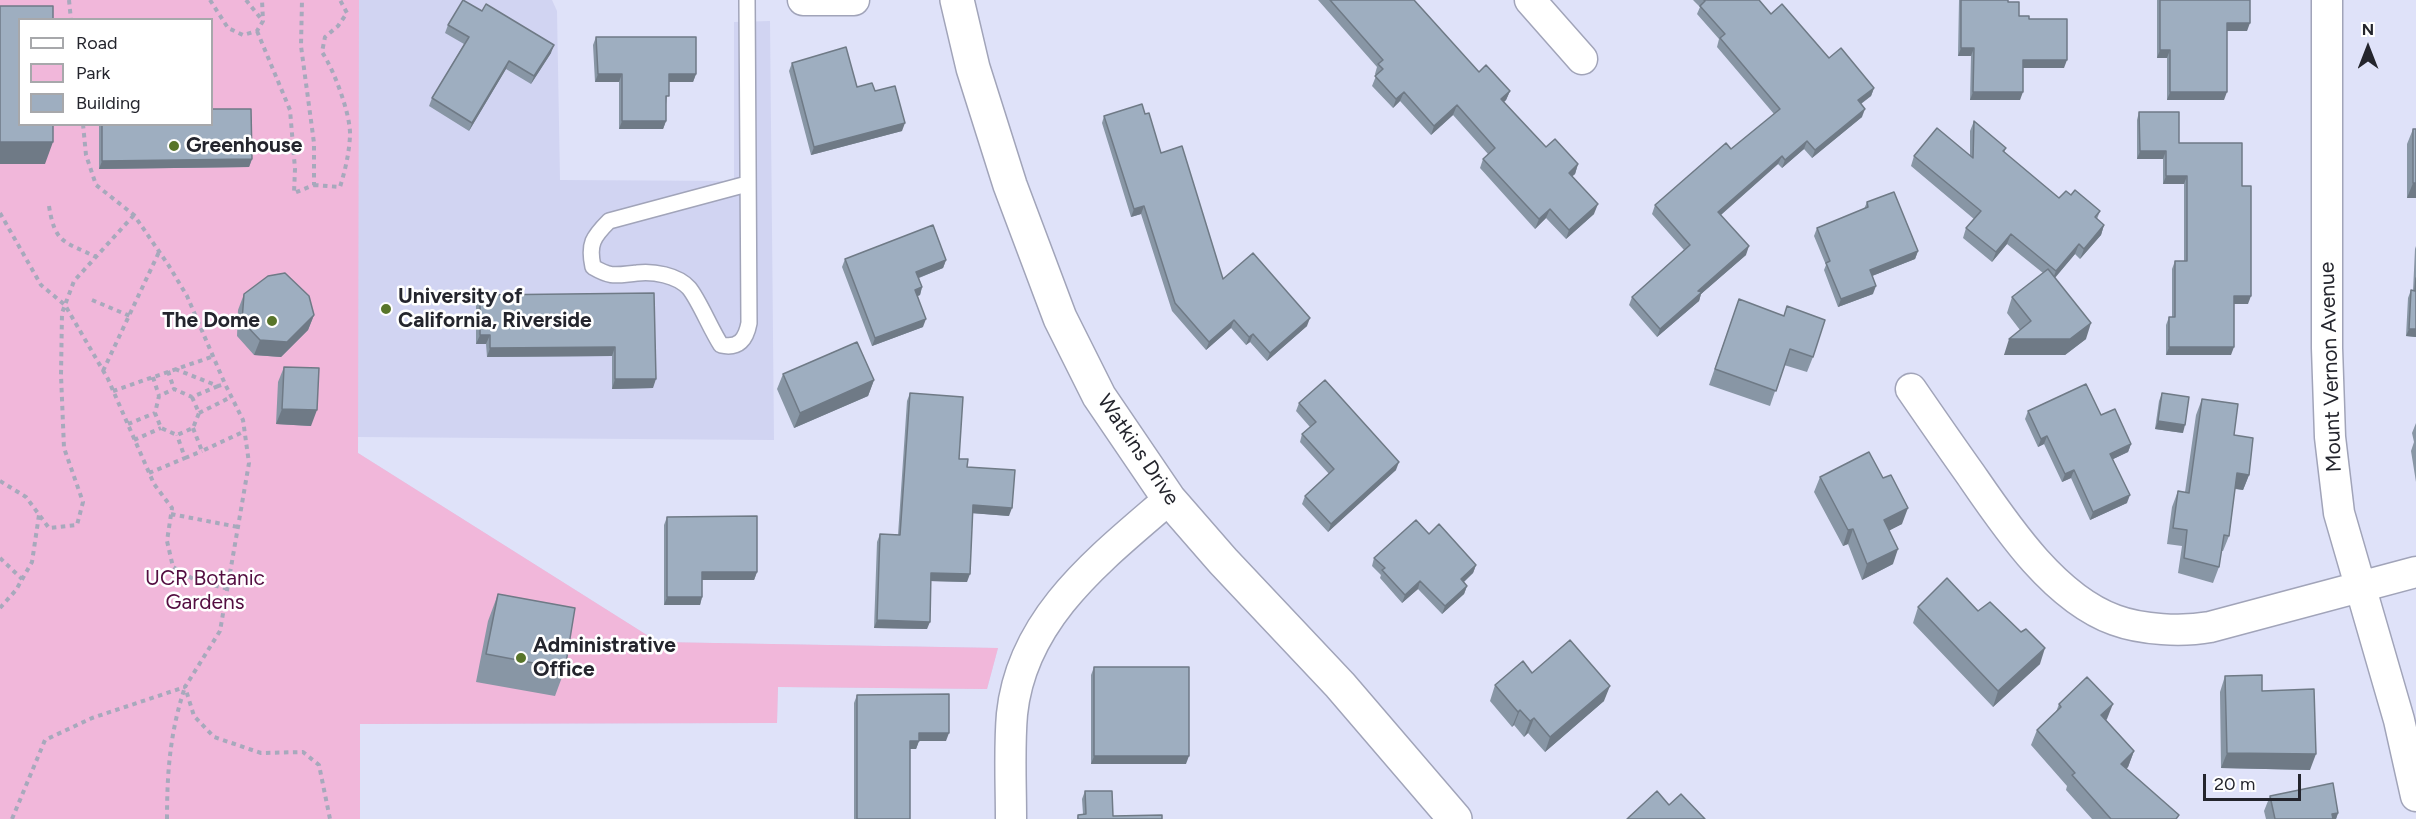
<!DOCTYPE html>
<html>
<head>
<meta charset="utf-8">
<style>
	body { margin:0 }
	#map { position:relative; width:2416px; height:819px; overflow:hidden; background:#dfe2f9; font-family:Figtree,sans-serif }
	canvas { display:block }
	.legend { position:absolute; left:18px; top:18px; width:195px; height:108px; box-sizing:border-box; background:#fff; border:2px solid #a7a8ab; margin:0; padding:8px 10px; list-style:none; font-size:18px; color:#24252d }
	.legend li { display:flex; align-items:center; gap:12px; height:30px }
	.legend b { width:30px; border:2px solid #a7a8ab }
	.north { position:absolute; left:2338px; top:18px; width:60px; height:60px; -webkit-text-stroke:4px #fff; paint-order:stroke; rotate:0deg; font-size:16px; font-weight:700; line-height:24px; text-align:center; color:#24252d }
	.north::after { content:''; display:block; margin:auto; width:21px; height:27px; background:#24252d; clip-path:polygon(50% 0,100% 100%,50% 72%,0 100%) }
	.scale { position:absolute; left:2203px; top:774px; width:98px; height:27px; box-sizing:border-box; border:3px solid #24252d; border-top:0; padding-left:8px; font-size:18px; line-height:21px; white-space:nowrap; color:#24252d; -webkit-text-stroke:4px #fff; paint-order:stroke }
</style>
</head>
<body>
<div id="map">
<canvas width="2416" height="819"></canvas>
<ul class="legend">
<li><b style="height:8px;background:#fff"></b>Road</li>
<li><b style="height:16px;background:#f1b7da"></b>Park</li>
<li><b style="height:16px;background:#9eaec0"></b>Building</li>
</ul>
<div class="north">N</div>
<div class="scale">20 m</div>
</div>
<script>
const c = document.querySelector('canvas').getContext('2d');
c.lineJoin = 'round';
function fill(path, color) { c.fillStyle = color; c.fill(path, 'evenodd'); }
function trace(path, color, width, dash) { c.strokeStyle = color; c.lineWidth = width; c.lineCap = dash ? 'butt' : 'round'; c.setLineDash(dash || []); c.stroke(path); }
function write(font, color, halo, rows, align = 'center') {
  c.font = font + ' Figtree,sans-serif'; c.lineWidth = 5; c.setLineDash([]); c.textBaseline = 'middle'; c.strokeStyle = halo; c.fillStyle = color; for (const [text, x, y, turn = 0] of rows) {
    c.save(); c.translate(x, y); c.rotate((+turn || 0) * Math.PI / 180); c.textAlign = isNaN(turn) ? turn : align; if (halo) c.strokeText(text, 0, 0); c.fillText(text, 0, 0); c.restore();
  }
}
fill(new Path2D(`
	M0,0H552L557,11L560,180L734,181V22L770,21L774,440L358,437V453L658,642L998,648L987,689L778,687L777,723L360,724V819H0ZM20,20H212V124H20Z`), '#d1d4f2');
fill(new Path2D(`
	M0,0H359L358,453L658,642L998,648L987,689L778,687L777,723L360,724V819H0ZM20,20H212V124H20Z`), '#f1b7da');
const service = new Path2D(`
	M747,184L609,221C593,237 588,244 593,267C612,278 616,275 637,273C653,271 677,275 689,288C699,300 711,330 721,345C739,349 746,339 749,323L747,0`);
const minor = new Path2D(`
	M803,0H854
	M1530,0L1582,59
	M2327,0V348L2330,437L2339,513L2399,720L2416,796
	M1911,389C1931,418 1951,447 1971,475C2006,526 2054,598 2115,620C2142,630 2182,632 2210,627L2416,572
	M1011,819C1011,784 1009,748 1012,714C1022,617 1101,558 1169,499`);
const secondary = new Path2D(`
	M957,0L973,68L1010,185L1060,318L1099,396L1169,499L1223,561L1340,685L1455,819`);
trace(service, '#a1a4b9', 18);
trace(minor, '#a1a4b9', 33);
trace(secondary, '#a1a4b9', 36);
trace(new Path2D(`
	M69,0L71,20
	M210,0L228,28L243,35L257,31L263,21L262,0
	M246,0L262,20
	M257,31L290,110L295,169L294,193L314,185V143L301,46L302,0
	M83,124L86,155L96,185L134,215L169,266L187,296L225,384L243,420L249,463L220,631L185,687L194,716L214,737L261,753L303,752L319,765L330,819
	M314,185L340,187C345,171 349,154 350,136C351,115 334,70 322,52L325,37L338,26L347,13L340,0
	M49,206C55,244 64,241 96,257
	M0,213L41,285L65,305L108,379L154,484L172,508L167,541L173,567L195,580L228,589
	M92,300L130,316
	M175,369L218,386L225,384
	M103,371L159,252
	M168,371L174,389
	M153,377L159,396
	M113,391L214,356
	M192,397L199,413L193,428L177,435L161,428L155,413L159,396L174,389L192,397L218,386
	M199,413L231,397
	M128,424L155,413
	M193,428L202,451L245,431
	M134,440L161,428
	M185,458L202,451
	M149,473L185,458L177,435
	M0,481L26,497L49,528L77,525L83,502L64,448L61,375L62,313L74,281L134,215
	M171,514L238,527
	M0,558L22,579
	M0,608L16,590L32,562L39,515
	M12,819L45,740L92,718L185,687
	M167,819C167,772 170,732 185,687`), '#a7a9bc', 4, [4.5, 4.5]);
trace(service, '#fff', 15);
trace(minor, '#fff', 30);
trace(secondary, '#fff', 33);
fill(new Path2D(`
	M1318,0H1414L1479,72L1510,91L1506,100L1504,102L1546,147L1578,164L1575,174L1572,176L1594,214L1566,239L1546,218L1535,229L1480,168L1483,159L1488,154L1453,115L1431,135L1400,101L1393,108L1372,86L1376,76L1375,74L1377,67Z
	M1693,0H1759L1771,14L1829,58L1874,88L1871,96L1861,104L1862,117L1812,158L1804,149L1782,168L1778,164L1721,215L1746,255L1701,294L1699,301L1657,337L1629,305L1632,297L1684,250L1652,214L1655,205L1731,149L1774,114L1717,47L1719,39L1697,14L1700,7Z
	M1959,0H2008V2L2019,16L2029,19L2064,68H2023L2020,100H1970L1971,56H1958Z
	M2157,0H2250L2247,31H2227L2224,100H2167V58H2157Z
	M448,25L551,53L531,84L506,69L469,131L429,106L432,98L464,44L445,33Z
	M596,37L696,74L693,82H669L666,104V121L663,129H619V82H595L593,45Z
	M792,63L857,87L875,91L902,131L811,155L789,71Z
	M2139,112L2179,143L2242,186L2248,304H2234L2231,355H2166V325L2169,317H2172V269L2175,261H2184V184H2163V159H2137V120Z
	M1145,114L1161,153L1223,279L1307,326L1267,361L1250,342L1246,345L1231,328L1206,350L1172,311L1141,214L1131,217L1102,123L1104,116Z
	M1974,121L2006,148L2004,153L2059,198L2071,195L2100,211L2097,219L2104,225L2101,235L2080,259L2075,254L2055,278L2086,339L2065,355H2004L2020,330L2007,313L2012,297L2043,273L2007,244L1992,262L1963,238L1966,228L1974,219L1911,166L1914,156L1970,155V131Z
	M99,124H212L252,159L249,167L99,169Z
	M2413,129L2416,198H2407V144Z
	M1867,202L1918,251L1915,259L1872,276L1873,294L1838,307L1824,270L1826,265L1814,236L1817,228L1864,209Z
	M2416,246V337L2406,336L2408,298L2411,290L2413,291L2415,249Z
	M845,259L946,260L943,268L919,278L922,287L920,295L918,296L923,327L872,346L842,267Z
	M654,293L653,388L612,389V356L487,357L486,344H476V304L480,295Z
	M244,294L314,315L308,330L281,357L254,355L237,336L238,310Z
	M1739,299L1813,357L1807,372L1784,365L1770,406L1709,385Z
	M284,367L311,426L276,424L278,382Z
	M783,374L874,380L868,396L794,428L777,389Z
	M910,393L959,459L967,467L1009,516L972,513L967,582L931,581L927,629L874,628L877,542L880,534L898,535L907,401Z
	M2162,393L2183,433L2155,429L2159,401Z
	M2202,399L2234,435L2249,475L2243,490L2235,489L2229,536L2223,551H2221L2219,567L2213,583L2178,573L2182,546L2167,544L2172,507L2178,491L2185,492L2196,415Z
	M1299,403L1396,470L1328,532L1302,504L1305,496L1329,474L1300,442L1302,434L1310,427L1296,411Z
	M2028,411L2101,415L2131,444L2128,452L2113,459L2127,503L2090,520L2071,478L2062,482L2044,444L2038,447L2025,419Z
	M2416,423V482L2411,451L2414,442L2412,433Z
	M1820,477L1902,524L1889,530L1893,564L1862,580L1848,544L1843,546L1814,492Z
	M667,517L757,572L754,580H702V597L700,605H664V525Z
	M1429,534L1476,565L1473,573L1464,582L1467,586L1464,594L1442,614L1418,589L1402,603L1380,578L1381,575L1372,566L1374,558Z
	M498,594L565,669L555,696L476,682L488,621Z
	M1918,607L1978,611L2040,664L1993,707L1913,623Z
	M1094,667L1186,764H1091V675Z
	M1532,673L1604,701L1545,752L1528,733L1524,737L1514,725L1512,727L1490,701L1495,685Z
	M2225,676L2262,691L2310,770L2221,768L2220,692Z
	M857,695L946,741H919L916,749H910V819H854V703Z
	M2059,704L2107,719L2106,720L2134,751L2128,767L2126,769L2177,819H2092L2066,790L2067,786L2031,745L2037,730L2056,712Z
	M1085,791L1113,816L1162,819H1077L1078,815L1083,814L1082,799Z
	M2270,796L2338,813L2336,819H2266L2264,811Z`), '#8896a5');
fill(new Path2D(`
	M2227,23H2250L2247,31H2224Z
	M554,45L551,53L531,84L534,76Z
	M1961,48H1974L1971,56H1958Z
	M2160,50H2170L2167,58H2157Z
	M2023,60H2067L2064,68H2020Z
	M509,61L506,69L469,131L472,123Z
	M598,74H622L619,82H595Z
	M669,74H696L693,82H666Z
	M1874,88L1871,96L1855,108L1858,100Z
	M1510,91L1506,100L1497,108L1501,99Z
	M1404,92L1400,101L1393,108L1396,99Z
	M1973,92H2023L2020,100H1970Z
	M2170,92H2227L2224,100H2167Z
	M1457,105L1453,115L1431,135L1434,126Z
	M1865,109L1862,117L1812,158L1815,150Z
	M622,121H666L663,129H619Z
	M905,123L902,131L811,155L814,147Z
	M1807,141L1804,149L1782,168L1785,160Z
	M0,142H53L45,164H0Z
	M2140,151H2166L2163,159H2137Z
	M1782,156L1778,164L1715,220L1718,212Z
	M252,159L249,167L99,169L102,161Z
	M1578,164L1575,174L1566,182L1569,173Z
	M2166,176H2187L2184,184H2163Z
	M2413,183H2416V198H2407Z
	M1598,204L1594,214L1566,239L1569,230Z
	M1144,206L1141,214L1131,217L1134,209Z
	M1550,209L1546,218L1535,229L1539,219Z
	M2104,225L2101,235L2080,259L2084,249Z
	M2011,234L2007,244L1992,262L1996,252Z
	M2079,244L2075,254L2052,281L2056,271Z
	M1749,246L1746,255L1701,294L1699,301L1657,337L1660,329L1698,291Z
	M1918,251L1915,259L1867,278L1870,270Z
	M946,260L943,268L913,280L916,272Z
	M1876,286L1873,294L1838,307L1841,299Z
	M922,287L920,295L912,298L915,290Z
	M2234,296H2251L2248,304H2231Z
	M314,315L308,330L281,357L254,355L260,340Z
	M1310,318L1307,326L1267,361L1270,353Z
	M926,319L923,327L872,346L875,338Z
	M1234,320L1231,328L1206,350L1209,342Z
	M2091,323L2086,339L2065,355H2004L2009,339Z
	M2409,329H2416V337L2406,336Z
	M1253,334L1250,342L1246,345L1249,337Z
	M480,335H490L486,344H476Z
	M615,347L612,356L487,357L490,348Z
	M2169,347H2234L2231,355H2166Z
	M615,379H656L653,388L612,389Z
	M874,380L868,396L794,428L800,413Z
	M282,409L317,410L311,426L276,424Z
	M2158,421L2185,425L2183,433L2155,429Z
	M2047,436L2044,444L2038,447L2041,439Z
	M2131,444L2128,452L2107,462L2110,454Z
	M1399,462L1396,470L1328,532L1331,524Z
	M2074,470L2071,478L2062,482L2065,474Z
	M2237,473L2249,475L2243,490L2232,488Z
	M2130,495L2127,503L2090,520L2093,512Z
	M973,505L1012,508L1009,516L970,513Z
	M1908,508L1902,524L1879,536L1884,520Z
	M1853,529L1848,544L1843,546L1848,530Z
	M1898,549L1893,564L1862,580L1867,564Z
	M1476,565L1473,573L1458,587L1461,579Z
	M702,572H757L754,580H700Z
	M931,573L970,574L967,582L928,581Z
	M1420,581L1418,589L1402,603L1405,595Z
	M1467,586L1464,594L1442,614L1445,606Z
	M667,597H702L700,605H664Z
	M877,620L930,622L927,629L874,628Z
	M2045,648L2040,664L1993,707L1998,691Z
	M1610,686L1604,701L1545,752L1550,737Z
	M2113,704L2107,719L2095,730L2101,715Z
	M1520,710L1514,725L1512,727L1518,712Z
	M1534,718L1528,733L1524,737L1530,721Z
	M919,733H949L946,741H916Z
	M910,741H919L916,749H907Z
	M2134,751L2128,767L2116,779L2121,764Z
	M2227,753L2316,754L2310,770L2221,768Z
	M1094,756H1189L1186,764H1091Z
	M2338,813L2336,819H2331L2332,814Z`), '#6f7a86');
const building = new Path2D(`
	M463,0L482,11L486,4L554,45L534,76L509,61L472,123L432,98L469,37L448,25Z
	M1330,0H1414L1479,72L1486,65L1510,91L1501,99L1546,147L1555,139L1578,164L1569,173L1598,204L1569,230L1550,209L1539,219L1483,159L1495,148L1457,105L1434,126L1404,92L1396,99L1375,76L1383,69L1378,64L1383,60Z
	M1704,0H1759L1771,14L1782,4L1829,58L1841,48L1874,88L1858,100L1865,109L1815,150L1807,141L1785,160L1782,156L1718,212L1749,246L1698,291L1702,292L1660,329L1632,297L1690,245L1655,205L1726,143L1731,149L1780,109L1720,38L1725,34L1700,6L1705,1Z
	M1961,0H2008V2H2019V16H2029V19H2067V60H2023V92H1973L1974,48H1961Z
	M2160,0H2250V23H2227V92H2170V50H2160Z
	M0,6H53V20H20V124H53V142H0Z
	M596,37H696V74H669V96H666V121H622V74H598Z
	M846,47L857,87L872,83L875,91L895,86L905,123L814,147L792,63Z
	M1142,104L1145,114L1149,113L1161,153L1182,146L1223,279L1253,253L1310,318L1270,353L1253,334L1249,337L1234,320L1209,342L1175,303L1144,206L1134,209L1104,116Z
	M212,109H251L252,159L102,161V124H212Z
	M2139,112H2179V143H2242V186H2251V296H2234V347H2169V317H2175V261H2187V176H2166V151H2140Z
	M1974,121L2006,148L2003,151L2059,198L2066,191L2071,195L2075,190L2100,211L2095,217L2104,225L2084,249L2079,244L2056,271L2011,234L1996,252L1966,228L1981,211L1914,156L1937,128L1973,158Z
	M2413,129H2416V183H2413Z
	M1894,192L1918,251L1870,270L1876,286L1841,299L1826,263L1830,261L1817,228L1868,207L1867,202Z
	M933,225L946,260L916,272L922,287L915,290L926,319L875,338L845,259Z
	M2048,269L2091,323L2070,339H2009L2031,321L2012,297Z
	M285,273L309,296L314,315L287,342L260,340L242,321L244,294L268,276Z
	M2416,278V329H2409L2411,290L2415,291Z
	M654,293L656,379H615V347L490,348V335H480V295Z
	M1739,299L1784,316L1787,306L1825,320L1813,357L1790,349L1776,391L1715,369Z
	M857,342L874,380L800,413L783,374Z
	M284,367L319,368L317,410L282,409Z
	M1325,380L1399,462L1331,524L1305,496L1334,469L1302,434L1316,422L1299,403Z
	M2086,384L2101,415L2115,409L2131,444L2110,454L2130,495L2093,512L2074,470L2065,474L2047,436L2041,439L2028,411Z
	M910,393L963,397L959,459H968L967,467L1015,470L1012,508L973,505L970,574L931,573L930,622L877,620L880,534L900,535Z
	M2162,393L2189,397L2185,425L2158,421Z
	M2202,399L2238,404L2234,435L2253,438L2249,475L2237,473L2229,536L2224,535L2219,567L2184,558L2187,530L2173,528L2178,491L2189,493Z
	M1869,452L1883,478L1891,475L1908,508L1884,520L1898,549L1867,564L1853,529L1848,530L1820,477Z
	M757,516V572H702V597H667V517Z
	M1416,520L1429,534L1439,524L1476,565L1461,579L1467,586L1445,606L1420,581L1405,595L1382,570L1385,568L1374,558Z
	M1947,578L1978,611L1990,602L2021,632L2026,629L2045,648L1998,691L1918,607Z
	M498,594L575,608L565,669L486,654Z
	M1570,640L1610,686L1550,737L1534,718L1530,721L1520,710L1518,712L1495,685L1523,661L1532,673Z
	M1094,667H1189V756H1094Z
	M2262,675V691L2314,689L2316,754L2227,753L2225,676Z
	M2087,677L2113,704L2101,715L2134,751L2121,764L2179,815L2176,819H2111L2072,775L2075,773L2037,730L2061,707L2059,704Z
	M949,694V733H919V741H910V819H857V695Z
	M2333,783L2338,813L2332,814L2333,819H2275L2270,796Z
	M1085,791H1112L1113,816L1162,815V819H1078V815L1086,814Z
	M1657,791L1669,805L1681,794L1705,819H1627Z`);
fill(building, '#9eaec0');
trace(building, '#6f7a86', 1.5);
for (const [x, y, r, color] of [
	[174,146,6,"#58752a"],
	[386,309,6,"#58752a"],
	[272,321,6,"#58752a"],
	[521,658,6,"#58752a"]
]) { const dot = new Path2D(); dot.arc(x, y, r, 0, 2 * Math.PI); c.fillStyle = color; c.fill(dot); trace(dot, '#fff', 2); }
write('bold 21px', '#24252d', '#fff', [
	["Greenhouse",186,146],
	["University of",398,297],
	["California, Riverside",398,321],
	["The Dome",260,321,"right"],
	["Administrative",533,646],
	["Office",533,670]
], 'left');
write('21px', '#24252d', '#fff', [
	["Mount Vernon Avenue",2331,367,-92],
	["Watkins Drive",1138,450,56]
]);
write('21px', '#540e41', '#fff', [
	["UCR Botanic",205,579],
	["Gardens",205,603]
]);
</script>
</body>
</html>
